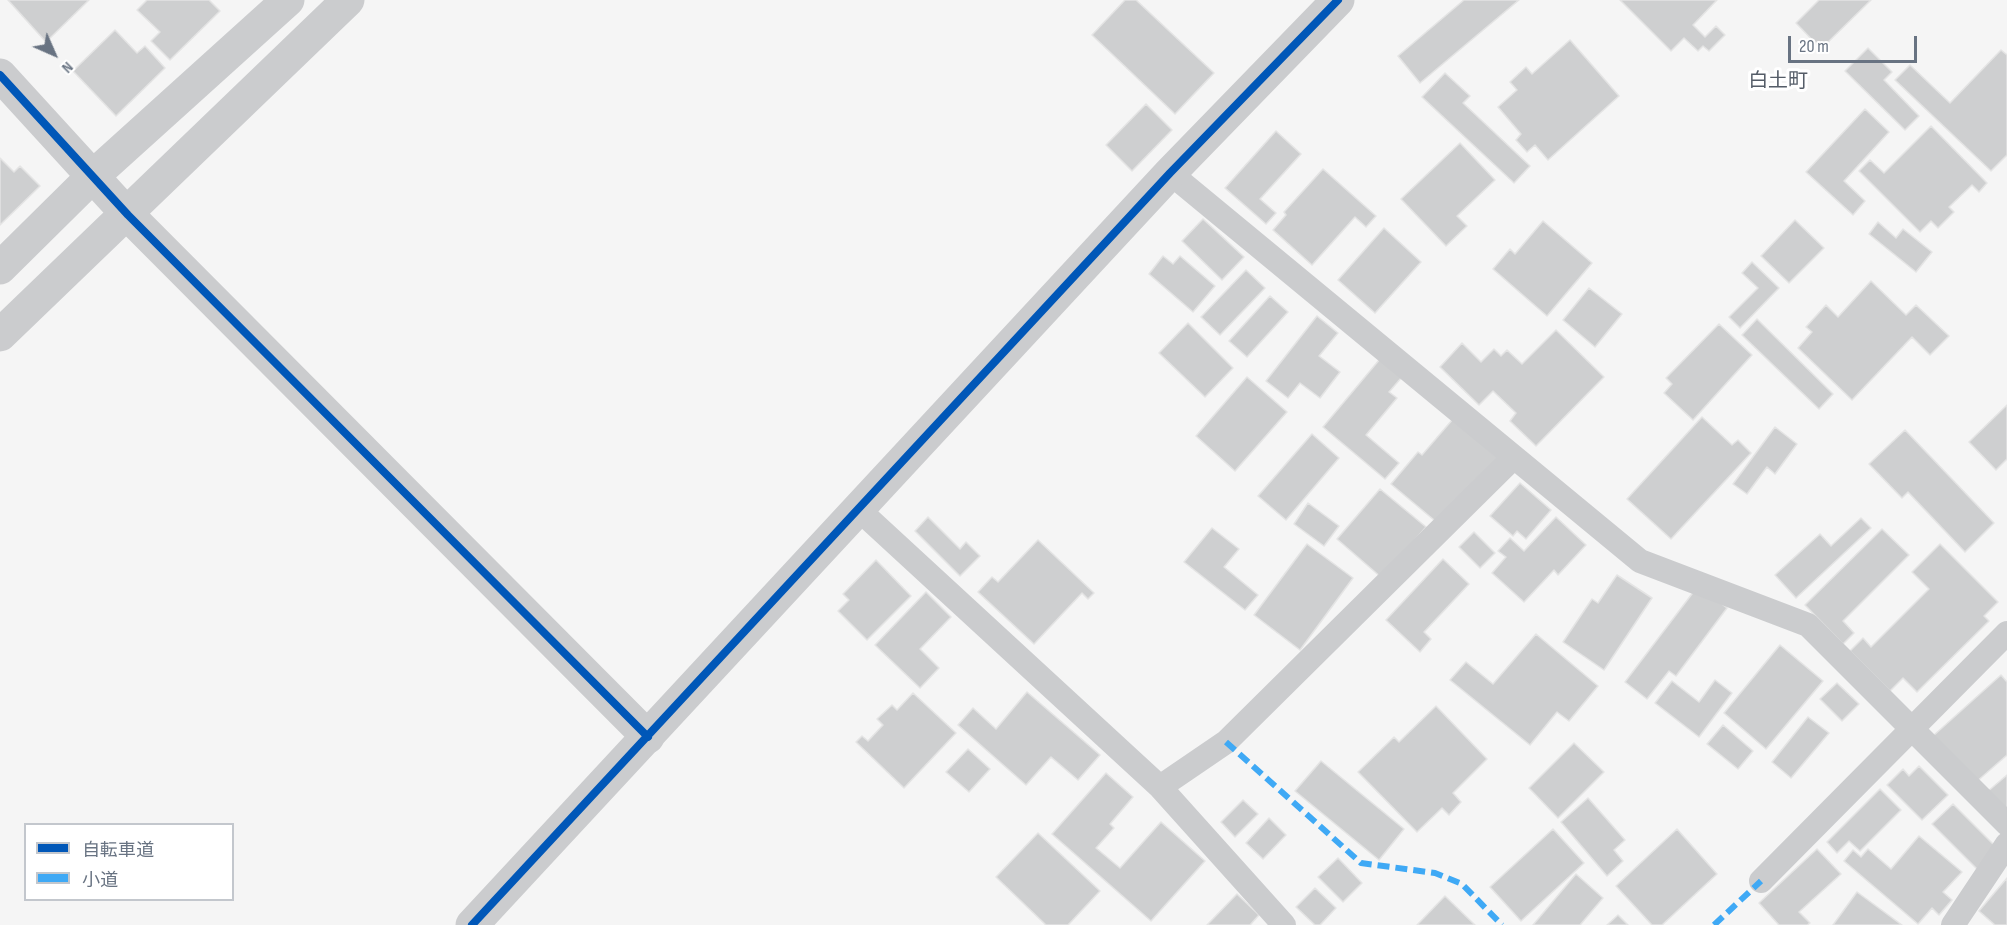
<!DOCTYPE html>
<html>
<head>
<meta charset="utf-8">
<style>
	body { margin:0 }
	#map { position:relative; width:2007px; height:925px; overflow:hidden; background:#f5f5f5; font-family:"Sofia Sans Condensed","Noto Sans JP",sans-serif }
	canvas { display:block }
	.legend { position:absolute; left:24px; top:823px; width:210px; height:78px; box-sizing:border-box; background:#fff; border:2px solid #c3c7cd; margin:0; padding:8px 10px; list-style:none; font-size:18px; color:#687382 }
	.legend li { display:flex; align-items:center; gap:12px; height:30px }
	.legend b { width:30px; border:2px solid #c3c7cd }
	.north { position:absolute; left:24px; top:24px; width:60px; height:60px; -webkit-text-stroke:4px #fff; paint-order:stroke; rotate:135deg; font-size:16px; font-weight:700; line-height:24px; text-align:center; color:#687382 }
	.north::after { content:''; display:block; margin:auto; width:21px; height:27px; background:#687382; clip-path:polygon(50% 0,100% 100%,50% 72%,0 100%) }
	.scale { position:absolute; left:1788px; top:36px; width:129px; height:27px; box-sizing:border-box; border:3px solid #687382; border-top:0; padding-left:8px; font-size:18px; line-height:21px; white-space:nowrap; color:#687382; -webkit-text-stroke:4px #fff; paint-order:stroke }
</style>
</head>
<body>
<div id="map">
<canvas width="2007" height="925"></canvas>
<ul class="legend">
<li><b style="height:8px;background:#0057b8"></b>自転車道</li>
<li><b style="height:8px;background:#3fa9f5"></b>小道</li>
</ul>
<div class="north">N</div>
<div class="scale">20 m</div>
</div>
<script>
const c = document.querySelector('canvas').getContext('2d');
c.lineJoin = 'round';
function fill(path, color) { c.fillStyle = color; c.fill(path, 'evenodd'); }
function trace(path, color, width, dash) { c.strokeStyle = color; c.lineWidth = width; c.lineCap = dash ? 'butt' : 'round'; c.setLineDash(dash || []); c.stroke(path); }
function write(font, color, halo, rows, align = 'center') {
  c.font = font + ' "Sofia Sans Condensed","Noto Sans JP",sans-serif'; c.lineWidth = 6; c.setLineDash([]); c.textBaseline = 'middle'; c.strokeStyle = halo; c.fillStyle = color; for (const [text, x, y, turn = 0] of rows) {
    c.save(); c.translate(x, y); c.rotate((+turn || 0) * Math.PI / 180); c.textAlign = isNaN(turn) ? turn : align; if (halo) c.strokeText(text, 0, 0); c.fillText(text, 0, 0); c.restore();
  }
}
const building = new Path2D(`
	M8,0H89L46,42Z
	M147,0H209L220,11L170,60L151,41L160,32L137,10Z
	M1125,0H1136L1214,73L1175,114L1092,35Z
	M1464,0H1519L1420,83L1398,56Z
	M1620,0H1717L1693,25L1705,37L1716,26L1725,35L1709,51L1703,46L1698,51L1684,38L1671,51Z
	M1819,0H1871L1821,49L1796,23Z
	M115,30L137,53L145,46L165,68L116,116L73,71Z
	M1570,40L1619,96L1548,160L1535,145L1527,152L1516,140L1521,134L1498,107L1517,90L1510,82L1526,67L1532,74Z
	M1868,48L1892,72L1884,80L1919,116L1905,130L1845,71Z
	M2001,50L2007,55V155L1991,171L1895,80L1910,65L1950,103Z
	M1445,73L1470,96L1463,103L1530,166L1514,183L1422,97Z
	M1146,104L1172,130L1132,171L1106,145Z
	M1865,109L1889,132L1844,181L1865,201L1853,215L1806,172Z
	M1931,126L1987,183L1979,192L1972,185L1949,207L1954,212L1938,228L1931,221L1920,232L1859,171L1870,160L1884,173Z
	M1276,131L1301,154L1260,199L1276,213L1266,224L1225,188Z
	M1460,143L1495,180L1457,216L1467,226L1446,246L1401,199Z
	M0,158L14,172L20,166L40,186L0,225Z
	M1323,169L1376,216L1366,227L1355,217L1312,265L1273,230L1286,215L1284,212Z
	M1203,219L1244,257L1222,280L1182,241Z
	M1795,220L1824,248L1789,283L1761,256Z
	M1543,221L1592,263L1547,316L1493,269L1510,249L1515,254Z
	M1878,222L1896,238L1903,229L1932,252L1916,272L1869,234Z
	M1384,228L1421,262L1375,313L1338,280Z
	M1163,256L1173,264L1180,256L1215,286L1193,312L1149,274Z
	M1752,262L1779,288L1740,328L1729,317L1758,288L1742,273Z
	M1246,270L1265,288L1220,335L1201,317Z
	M1871,281L1906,315L1916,305L1949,336L1930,355L1912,337L1852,400L1798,348L1812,332L1806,327L1826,305L1838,317Z
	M1589,288L1622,314L1595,347L1563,320Z
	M1270,296L1288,312L1247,357L1229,341Z
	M1317,316L1338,333L1319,356L1340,372L1320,398L1300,383L1288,398L1266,381Z
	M1757,319L1833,394L1819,409L1742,335Z
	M1188,323L1233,368L1205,397L1159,353Z
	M1719,324L1752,355L1693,420L1664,393L1672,384L1666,378Z
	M1556,330L1604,377L1536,446L1510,421L1516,413L1493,391L1479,405L1440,367L1462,343L1481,362L1494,349L1501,356L1507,350L1522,364Z
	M1380,359L1402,377L1389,392L1397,398L1366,435L1399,463L1385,479L1323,427Z
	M1247,377L1287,412L1235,471L1196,436Z
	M2007,405V459L1996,470L1969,442Z
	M1702,417L1732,445L1738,440L1751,453L1671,539L1627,499Z
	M1453,419L1498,458L1440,525L1391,484L1418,452L1422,455Z
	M1775,427L1797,444L1775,474L1767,467L1747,494L1733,484Z
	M1905,430L1994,523L1965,552L1908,492L1902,498L1869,464Z
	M1312,434L1339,458L1286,520L1258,496Z
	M1520,483L1551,510L1526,539L1517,531L1513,536L1490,516Z
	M1380,489L1426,527L1382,578L1337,539Z
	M1308,503L1339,526L1324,546L1294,524Z
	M928,517L960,549L966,542L980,556L960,576L915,531Z
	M1556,517L1586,545L1558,575L1554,570L1524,602L1492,573L1506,557L1498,551L1510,538L1524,551Z
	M1861,518L1871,528L1796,598L1775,575L1820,534L1831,546Z
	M1212,528L1239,549L1224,567L1258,595L1245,610L1184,562Z
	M1882,529L1909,555L1843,621L1854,633L1843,644L1805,605Z
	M1474,532L1495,553L1480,568L1459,547Z
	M1038,540L1094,593L1088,599L1082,593L1034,644L978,592L992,577L998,582Z
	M1307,544L1353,578L1300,650L1254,615Z
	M1940,544L1998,602L1984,616L1989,621L1917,692L1903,678L1890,691L1850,651L1863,638L1871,647L1929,589L1912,572Z
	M1443,559L1469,584L1424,632L1431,639L1420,652L1386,620Z
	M876,560L911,596L867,640L838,611L849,600L843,594Z
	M1617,575L1652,598L1604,670L1563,642L1592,599L1598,603Z
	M1698,586L1727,608L1676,676L1669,671L1647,699L1625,682Z
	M926,592L951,617L920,649L939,668L920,688L875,645Z
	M1536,634L1598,686L1569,721L1557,712L1530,745L1450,680L1466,662L1493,684Z
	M1780,645L1823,681L1766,749L1724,713Z
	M2001,675L2007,682V755L1975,783L1933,736Z
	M1715,680L1732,693L1699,737L1655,703L1672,681L1699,702Z
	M1837,683L1859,704L1842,721L1820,699Z
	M1027,692L1100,755L1078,780L1051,757L1026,785L958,725L973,708L996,729Z
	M913,693L956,733L904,788L856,742L862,736L868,741L883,725L877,719L892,705L897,710Z
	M1436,706L1487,759L1453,793L1461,802L1449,815L1442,808L1417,832L1358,772L1394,737L1399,742Z
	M1808,717L1829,733L1791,778L1772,762Z
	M1723,725L1753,751L1738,769L1707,744Z
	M1574,743L1604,772L1558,818L1529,788Z
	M968,749L990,769L969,792L946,772Z
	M1321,761L1404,829L1379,860L1295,791Z
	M1919,766L1948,795L1922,820L1887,785L1903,769L1909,776Z
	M1106,773L1133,797L1110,824L1114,828L1096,848L1120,868L1161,822L1205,861L1151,921L1052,834Z
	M2007,775V814L1987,792Z
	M1880,789L1901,810L1860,851L1849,841L1837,853L1827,842Z
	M1588,798L1625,840L1614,850L1623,861L1607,876L1561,822Z
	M1243,800L1258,814L1235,837L1221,822Z
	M1953,804L1998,849L1977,869L1932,824Z
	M1269,818L1286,835L1263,859L1246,843Z
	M1553,829L1584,863L1521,921L1490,887Z
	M1677,829L1717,874L1662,925H1652L1616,886Z
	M1038,833L1100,891L1068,925H1046L996,877Z
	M1919,836L1962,872L1943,892L1952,900L1939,915L1932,908L1918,924L1844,861L1853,850L1861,857L1868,849L1891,869Z
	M1817,849L1841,874L1799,912L1810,923L1807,925H1779L1759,903Z
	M1338,858L1362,883L1343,902L1318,877Z
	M1576,874L1603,898L1580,925H1533Z
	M2007,878V925H1995L1979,911Z
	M1315,888L1336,908L1320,925H1315L1296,907Z
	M1857,892L1902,925H1833Z
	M1237,894L1259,915L1250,925H1207Z
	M1445,896L1475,925H1417Z
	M1618,915L1628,925H1607Z`);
fill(building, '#cecfd0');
trace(building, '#e4e4e4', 1.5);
trace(new Path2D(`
	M1170,173L1640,561L1808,625L2007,824
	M857,508L1160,787L1226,742L1513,458
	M1160,787L1284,925
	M1761,881L2007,633
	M1953,925L2007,844`), '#cbccce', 24);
trace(new Path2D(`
	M0,75L128,215L648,737
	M0,268L92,177L288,0
	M0,335L348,0`), '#cbccce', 33);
trace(new Path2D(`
	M472,925L1170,173L1338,0`), '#cbccce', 33);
trace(new Path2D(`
	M1226,742L1361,863L1435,873L1462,884L1502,925
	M1714,925L1761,881`), '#3fa9f5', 6, [12, 6]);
trace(new Path2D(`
	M0,75L128,215L648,737
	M472,925L1170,173L1338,0`), '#0057b8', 8);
write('20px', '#555d68', '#fff', [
	["白土町",1778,82]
]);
</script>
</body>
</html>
